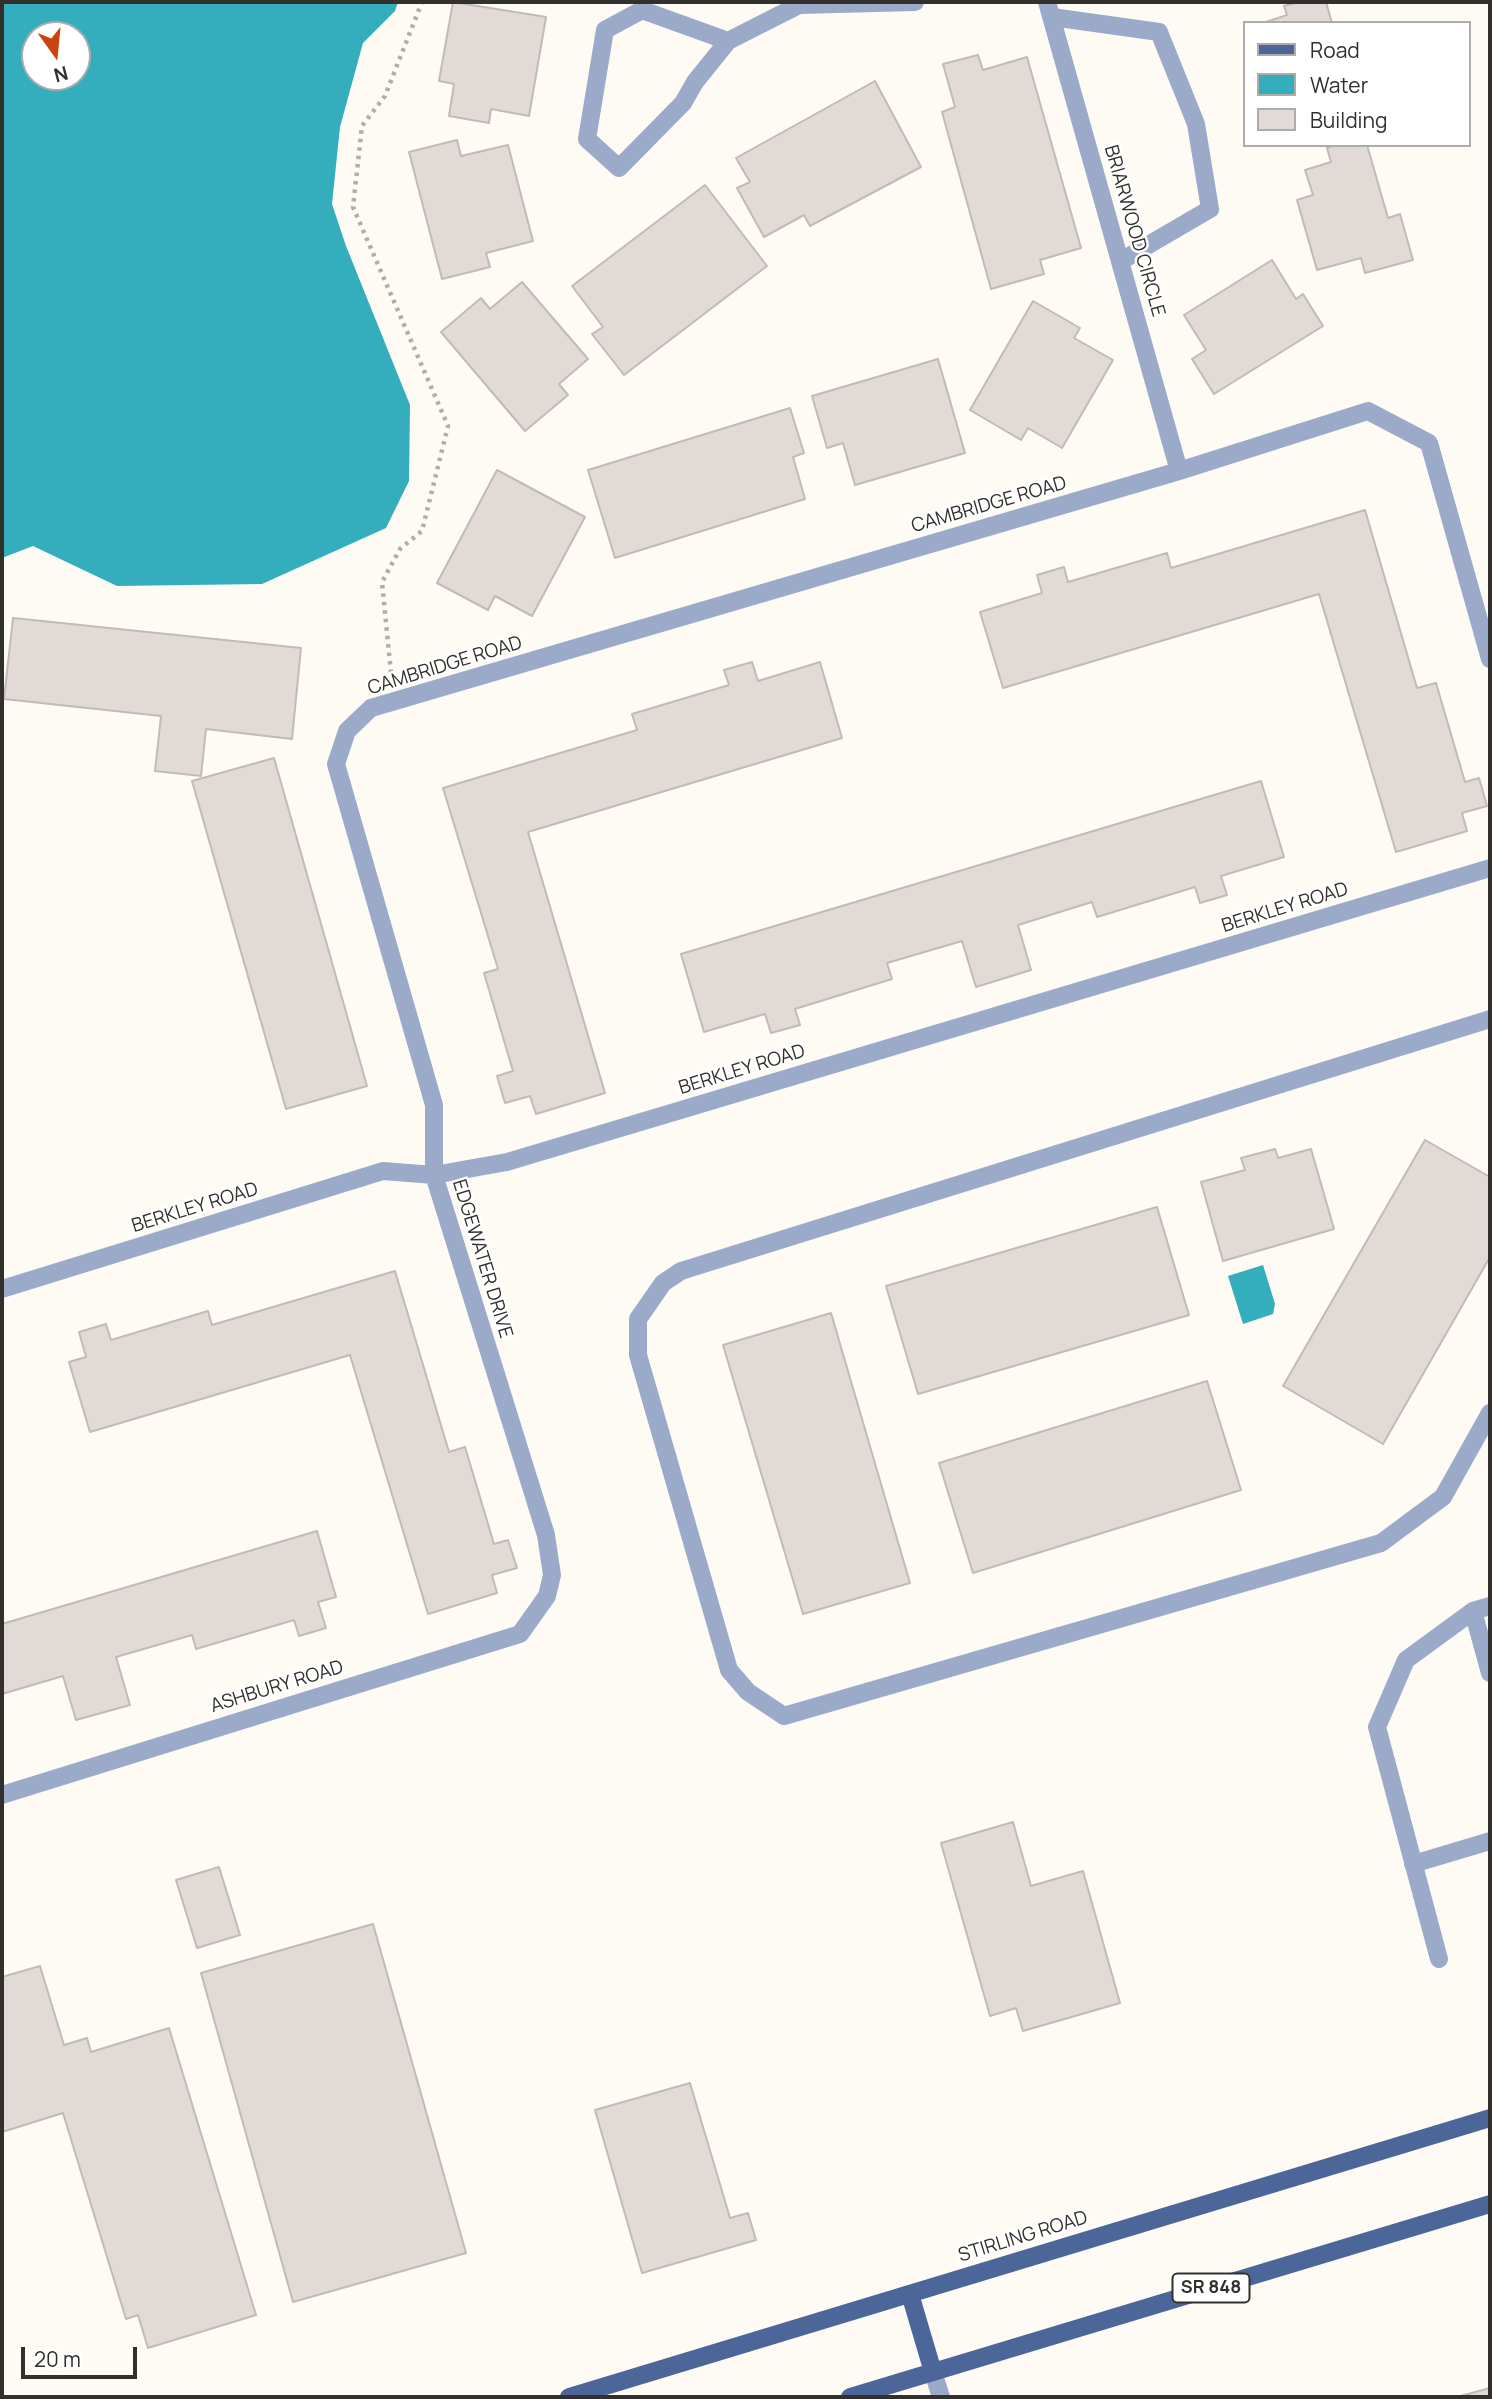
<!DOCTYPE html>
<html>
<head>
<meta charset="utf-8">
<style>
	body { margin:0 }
	#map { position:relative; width:1492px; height:2399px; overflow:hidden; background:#fefbf5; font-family:Manrope,sans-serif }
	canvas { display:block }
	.frame { position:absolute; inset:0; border:4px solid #31302d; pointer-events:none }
	.legend { position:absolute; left:1243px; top:21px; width:228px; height:126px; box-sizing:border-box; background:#fff; border:2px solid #adacab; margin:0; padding:9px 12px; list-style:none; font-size:21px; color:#31302d }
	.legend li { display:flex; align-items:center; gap:14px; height:35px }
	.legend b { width:35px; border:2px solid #adacab }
	.north { position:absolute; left:21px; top:21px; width:70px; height:70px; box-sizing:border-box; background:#fff; border:2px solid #adacab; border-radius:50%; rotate:165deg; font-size:19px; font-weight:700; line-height:28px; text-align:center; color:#31302d }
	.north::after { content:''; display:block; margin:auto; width:24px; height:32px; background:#cb440f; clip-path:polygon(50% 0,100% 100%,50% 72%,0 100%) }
	.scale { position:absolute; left:21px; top:2347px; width:116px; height:32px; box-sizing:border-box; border:4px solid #31302d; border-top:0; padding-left:9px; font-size:21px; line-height:24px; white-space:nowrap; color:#31302d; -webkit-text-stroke:5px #fff; paint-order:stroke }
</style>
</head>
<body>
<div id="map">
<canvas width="1492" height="2399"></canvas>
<div class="frame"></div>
<ul class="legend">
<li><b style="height:9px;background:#4c669a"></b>Road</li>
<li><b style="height:19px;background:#34aebc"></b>Water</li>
<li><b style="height:19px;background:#e2dad7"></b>Building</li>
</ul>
<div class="north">N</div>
<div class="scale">20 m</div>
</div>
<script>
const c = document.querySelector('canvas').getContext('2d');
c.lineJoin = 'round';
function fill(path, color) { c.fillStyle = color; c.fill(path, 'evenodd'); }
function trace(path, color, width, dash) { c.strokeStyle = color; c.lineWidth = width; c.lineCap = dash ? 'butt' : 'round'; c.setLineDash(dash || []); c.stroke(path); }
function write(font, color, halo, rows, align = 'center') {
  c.font = font + ' Manrope,sans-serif'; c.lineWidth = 5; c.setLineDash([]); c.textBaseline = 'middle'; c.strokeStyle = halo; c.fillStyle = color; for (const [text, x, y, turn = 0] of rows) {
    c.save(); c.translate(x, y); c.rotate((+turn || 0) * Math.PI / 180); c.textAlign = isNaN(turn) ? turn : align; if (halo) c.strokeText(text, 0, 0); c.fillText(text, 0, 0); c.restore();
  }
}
fill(new Path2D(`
	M2,2H398L395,11L363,43L340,127L332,204L346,246L410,405L409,481L386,528L262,584L117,586L33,546L2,558ZM35,35H77V77H35Z
	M1263,1265L1275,1304L1273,1314L1243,1324L1228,1276Z`), '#34aebc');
const building = new Path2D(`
	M453,2L546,17L529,116L491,109L489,123L449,116L454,84L439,81Z
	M1299,2H1326L1332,23H1263L1287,15L1284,6Z
	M978,55L983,70L1027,57L1081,248L1040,260L1044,274L991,289L942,112L955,107L943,64Z
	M875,81L921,167L810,226L804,215L764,237L737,188L750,182L736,158Z
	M457,140L461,156L508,145L533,241L486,253L490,267L442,279L409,152Z
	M1336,145H1367L1388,218L1400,214L1413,260L1365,273L1361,258L1317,270L1297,200L1313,195L1305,170L1331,162L1327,148Z
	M705,185L767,266L624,375L592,334L603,327L572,286Z
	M1272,260L1296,299L1303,294L1323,326L1214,394L1192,359L1206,350L1184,315Z
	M522,282L588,359L559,384L568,395L525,431L441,332L481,298L490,309Z
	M1033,301L1080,328L1074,338L1113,360L1062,448L1028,428L1021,440L970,410Z
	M938,359L965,453L855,485L843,443L827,448L812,396Z
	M790,408L804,453L793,457L805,499L615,558L588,470Z
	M497,470L585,517L532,616L495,596L488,610L437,583Z
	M1365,510L1417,688L1436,683L1465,782L1479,778L1487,806L1462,813L1467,831L1396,852L1319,594L1003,688L980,612L1042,593L1037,575L1064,567L1068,582L1167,553L1171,568Z
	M13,618L301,648L292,739L206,729L201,776L155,771L161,716L4,699Z
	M752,662L758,681L820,662L842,738L528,832L605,1093L536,1114L530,1096L505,1103L497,1076L513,1071L484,973L498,969L443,788L637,730L632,714L729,685L724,670Z
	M274,758L367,1086L286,1109L192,781Z
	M1261,781L1284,857L1221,876L1227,895L1200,903L1195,887L1097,917L1092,902L1018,925L1031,970L976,987L962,941L887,963L892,979L795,1009L800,1025L771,1033L765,1014L704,1032L681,954Z
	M1425,1140L1490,1177V1257L1383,1444L1283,1386Z
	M1275,1149L1278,1158L1311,1149L1334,1229L1223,1261L1201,1182L1245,1170L1241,1158Z
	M1157,1207L1189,1315L918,1394L886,1286Z
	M395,1271L449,1452L465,1447L494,1544L508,1540L517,1568L492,1575L497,1593L428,1614L350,1355L90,1432L69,1362L86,1357L79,1332L106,1324L111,1340L208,1311L212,1325Z
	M831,1313L910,1583L803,1614L723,1345Z
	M1207,1381L1241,1490L973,1573L939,1463Z
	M317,1531L336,1597L318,1602L326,1628L299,1636L294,1620L196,1649L192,1635L116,1657L130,1705L76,1720L63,1676L2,1694V1624Z
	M1013,1822L1031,1886L1083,1871L1120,2003L1023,2031L1016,2008L990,2016L941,1843Z
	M219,1867L240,1935L197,1948L176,1880Z
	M373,1924L466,2253L293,2302L201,1973Z
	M40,1966L64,2045L87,2038L91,2052L169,2028L256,2315L148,2348L138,2315L126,2319L63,2113L2,2132V1977Z
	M690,2083L730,2218L748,2213L756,2240L642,2273L595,2110Z
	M1490,2388V2397H1457Z`);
fill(building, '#e2dad7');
trace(building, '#c2bab8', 2);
trace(new Path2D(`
	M391,673L382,582L400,549L422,531L448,426L353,207L362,126L385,96L422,2`), '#b0aea9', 4.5, [3.5, 5]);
trace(new Path2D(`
	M1047,2L1179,471
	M642,10L728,41L695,82L683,103L619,168L587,139L605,30Z
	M1052,17L1159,32L1196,124L1210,209L1121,261
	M728,41L799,5L915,2
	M1490,1019L681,1271L663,1283L638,1319V1355L729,1670L748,1692L784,1716L1381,1543L1443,1497L1490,1413
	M2,1289L383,1171L434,1175L507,1162L1490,868
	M1473,1611L1490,1673
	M2,1795L520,1634L547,1596L552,1575L546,1535L434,1175V1105L336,764L347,731L371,708L1179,471L1368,411L1429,443L1490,659
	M1413,1864L1490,1841
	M1439,1959L1377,1727L1406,1660L1473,1611L1490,1606
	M933,2372L941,2397`), '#9aaac8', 18);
trace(new Path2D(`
	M910,2294L933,2372
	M569,2397L1490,2118
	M850,2397L1490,2204`), '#4c669a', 18);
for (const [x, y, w] of [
	[1211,2288,77]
]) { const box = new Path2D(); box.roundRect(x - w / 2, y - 14.5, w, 29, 5); c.fillStyle = '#fff'; c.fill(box); trace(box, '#31302d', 2); }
write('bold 18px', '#31302d', null, [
	["SR 848",1211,2288]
]);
write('19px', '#31302d', '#fff', [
	["BRIARWOOD CIRCLE",1134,231,74],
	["CAMBRIDGE ROAD",989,505,-16],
	["CAMBRIDGE ROAD",445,666,-17],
	["BERKLEY ROAD",1285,908,-17],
	["BERKLEY ROAD",742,1070,-17],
	["BERKLEY ROAD",195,1208,-17],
	["EDGEWATER DRIVE",482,1259,73],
	["ASHBURY ROAD",277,1687,-17],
	["STIRLING ROAD",1023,2237,-17]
]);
</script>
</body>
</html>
